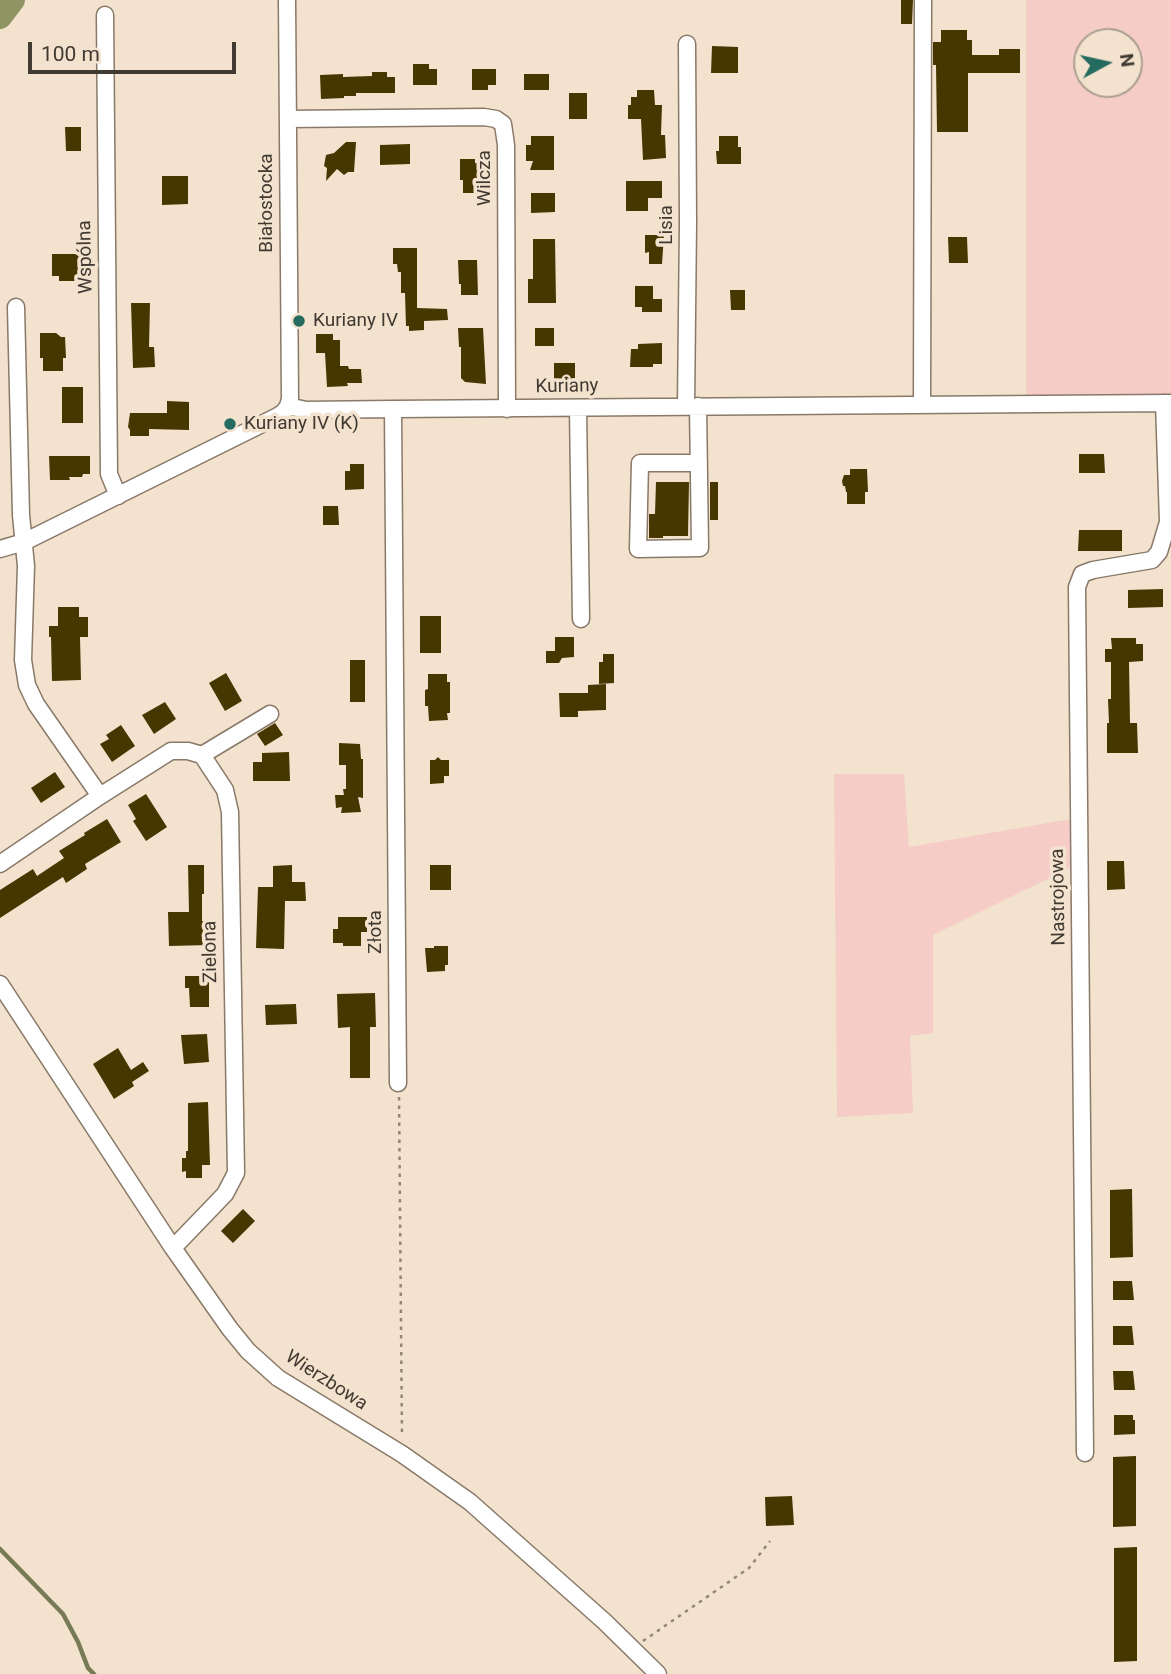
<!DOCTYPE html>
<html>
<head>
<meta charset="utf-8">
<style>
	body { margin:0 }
	#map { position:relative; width:1171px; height:1674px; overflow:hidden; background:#f3e2ce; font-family:Roboto,sans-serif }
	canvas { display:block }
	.north { position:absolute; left:1073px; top:28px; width:70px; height:70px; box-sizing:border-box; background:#f3e2ce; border:2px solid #ab9f90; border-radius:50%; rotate:82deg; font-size:19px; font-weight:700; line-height:28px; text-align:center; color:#403a32 }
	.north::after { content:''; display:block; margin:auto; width:24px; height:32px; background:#266b5f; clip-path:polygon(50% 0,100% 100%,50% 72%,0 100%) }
	.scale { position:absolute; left:28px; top:42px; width:208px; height:32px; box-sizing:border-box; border:4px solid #403a32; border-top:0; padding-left:9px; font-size:21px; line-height:24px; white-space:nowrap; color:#403a32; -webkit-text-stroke:5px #f3e2ce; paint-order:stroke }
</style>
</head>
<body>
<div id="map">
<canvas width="1171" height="1674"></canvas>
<div class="north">N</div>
<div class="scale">100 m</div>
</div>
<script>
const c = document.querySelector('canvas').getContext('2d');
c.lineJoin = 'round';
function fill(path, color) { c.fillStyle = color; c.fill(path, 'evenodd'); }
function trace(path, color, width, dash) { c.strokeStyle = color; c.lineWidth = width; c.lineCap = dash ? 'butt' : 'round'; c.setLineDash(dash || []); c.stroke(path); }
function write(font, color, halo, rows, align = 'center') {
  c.font = font + ' Roboto,sans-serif'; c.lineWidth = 7; c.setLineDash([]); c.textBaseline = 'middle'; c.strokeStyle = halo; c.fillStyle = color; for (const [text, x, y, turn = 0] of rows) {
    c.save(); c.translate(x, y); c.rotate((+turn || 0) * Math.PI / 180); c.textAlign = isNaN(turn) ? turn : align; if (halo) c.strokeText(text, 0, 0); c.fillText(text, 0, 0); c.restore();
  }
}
fill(new Path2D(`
	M1026,0H1171V395L1026,396ZM1087,42H1129V84H1087Z
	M834,774H904L909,847L1071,819L1072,867L933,935V1033L910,1036L913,1113L837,1117Z`), '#f5ccc6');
trace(new Path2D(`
	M0,1549L63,1614L78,1642L88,1668L94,1674`), '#777a54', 4.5);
trace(new Path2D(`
	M0,17L13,0`), '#8f9562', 24);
fill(new Path2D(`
	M901,0H913L912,24H901Z
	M941,30H967V40H972V55H999V49H1020V73H968V132H937L936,65H933V42H941Z
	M712,46L738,47V73H711Z
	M413,64H429V69H437V85H413Z
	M472,69H496V85H488V90H472Z
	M372,72H387V77H395V93H356V96H344V98L321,99L320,75L343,74V77L372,76Z
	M524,74H549V90H524Z
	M637,90H654L655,105H662L661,135H665L666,158L643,160L641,119H628V105H631V97H637Z
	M569,93H587V119H569Z
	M65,127H81V151H66Z
	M531,136H554V170H530L533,161H526V145H531Z
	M719,136H738V147H741V164H717L716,151H719Z
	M346,142H356L354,172H348L344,175L337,169L326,181L327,168L324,166L326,155L334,153Z
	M410,144V164L380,165V145Z
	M460,159H475V163H483V175H481V193H463V180H460Z
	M162,176H188V204L162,205Z
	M626,181H662V198H648V211H626Z
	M531,193H555V212L531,213Z
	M645,235H664L662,264H649V252L645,253Z
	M948,237H967L968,263H949Z
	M533,239H555L556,303H528V279H533Z
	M393,248H417V308L447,309L448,320L424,321V330L409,331V326H406L405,293H401V272H398L397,264H393Z
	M52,254H84V281H59V276H52Z
	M458,260H477L478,295H461V284H459Z
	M635,286H653V299H662V312H642V307H635Z
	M730,290H745V310H731Z
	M131,303H150L149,347H154L155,367L133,368Z
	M458,328H483L486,384L465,382L461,378V347H459Z
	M535,328H554V346H535Z
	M40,333H56L61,337H65L66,358H63V371H43V358H40Z
	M316,334H333V340H340V366H348L349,369H361L362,383H347L348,386L327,387L325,353H316Z
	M662,343V364H653V367H630L631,349H638V344Z
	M554,363H575V380H554Z
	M62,387H83V423H62Z
	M167,401L189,402V430L149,429V436H130V430L128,427L130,413H167Z
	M1079,454H1104L1105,473H1079Z
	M49,456H90V474H83L82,477H69L70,480H50Z
	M350,464H364V489L345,490V471H350Z
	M850,469H867L868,492H865V504H847V492H846L845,486H843L842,481L844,475H850Z
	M656,482H689L688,536H663V538H649V514H655Z
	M710,482H718V520H710Z
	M323,506H338L339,525H323Z
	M1079,530H1122V551H1078Z
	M1163,589V607L1128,608V590Z
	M58,607H79V617H88V637H80L81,680L52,681L51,637H49V626H58Z
	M420,616H441V653H420Z
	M555,637H574V657L562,658L559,663H546V651H555Z
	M1111,638H1136V644H1143V661L1129,662L1130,723H1137L1138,753H1107V723H1109L1108,699H1111V662H1105V649H1112Z
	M603,654H614V683L599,684V662H603Z
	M350,660H365V702H350Z
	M226,673L242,701L225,711L209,683Z
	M428,674H447V682H450V713H447L448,720L429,721L428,706H425V690L428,689Z
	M606,684V710L578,711V717H560L559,693H588V685Z
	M165,702L176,719L154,734L142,715Z
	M275,723L283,735L265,746L257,734Z
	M121,725L135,746L112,762L100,744L109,739L106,735Z
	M339,743L360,744L361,759H363V798L358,797L361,812L341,813L342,807L336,808L335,795H344L343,789H346V765H339Z
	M289,752L290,781H253V762H262V753Z
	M438,757L441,760H449V776H444V783L430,784V760H435Z
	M55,772L65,787L41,803L31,788Z
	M146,794L167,827L146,841L133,821L136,819L128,805Z
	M107,819L121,842L85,864L87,869L66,883L63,877L0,918V890L33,869L37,876L64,858L59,851L85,835L84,833Z
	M1107,861H1124L1125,889L1107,890Z
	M188,865H204V894H202V921H209V945L169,946L168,912H189Z
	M292,865V882H305L306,901H285L284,949L256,948L258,887H273V866Z
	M430,865H451V890H430Z
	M338,917H367V932H361V946H343V943H333V929H338Z
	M434,946H448V965H445V971L427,972L425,948H434Z
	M185,976H209V1007H190L189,988H185Z
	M375,993L376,1027H370V1078H350V1027L338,1028L337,994Z
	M296,1004L297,1024L266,1025L265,1005Z
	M207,1034L209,1062L184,1064L181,1035Z
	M118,1048L131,1070L143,1062L149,1071L132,1082L134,1086L114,1099L93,1064Z
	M208,1102L210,1165H202V1178H186V1171L182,1172V1158H186V1151H188V1103Z
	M1132,1189L1133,1257L1110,1258V1190Z
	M243,1209L255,1221L233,1243L221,1231Z
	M1113,1281H1132L1134,1300H1113Z
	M1113,1326H1132L1134,1345H1113Z
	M1113,1371H1133L1135,1390H1114Z
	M1114,1415H1133V1420H1135V1434L1114,1435Z
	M1136,1456V1526L1113,1527V1457Z
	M792,1496L794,1525L766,1526L765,1497Z
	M1137,1547V1661L1114,1662V1548Z`), '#463700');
const minor = new Path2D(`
	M287,0L290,399L288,406
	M105,15L109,474L118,496
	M288,119L484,117L496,119L503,124L506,145L507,409
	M16,307L21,515L26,566L23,660L27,685L36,704L100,796
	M922,405L923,0
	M288,406L306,410L393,409L1171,403
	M686,406L688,223L687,44
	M698,406L700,548L638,549L640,463H699
	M578,408L581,619
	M393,409L398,1083
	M0,549L24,542L278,416L284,412L288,406
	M202,755L270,714
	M0,864L100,796L171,751H188L202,755L225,790L230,812L236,1173L225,1194L173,1248
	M0,984L173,1248L230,1329L248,1351L278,1378L402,1454L470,1502L605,1622L658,1674
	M1085,1453L1077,587L1082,574L1093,570L1152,560L1159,552L1168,522L1164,403`);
trace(minor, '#887968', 19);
trace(new Path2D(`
	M399,1097L402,1437
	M643,1641L749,1568L770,1541`), '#918679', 2.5, [3.5, 5]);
trace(minor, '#fff', 16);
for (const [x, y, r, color] of [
	[299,321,7,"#266b5f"],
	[230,424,7,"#266b5f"]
]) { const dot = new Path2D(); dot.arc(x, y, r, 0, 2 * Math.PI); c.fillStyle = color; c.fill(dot); trace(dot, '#f3e2ce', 2.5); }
write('19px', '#403a32', '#f3e2ce', [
	["Wilcza",485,178,-90],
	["Białostocka",267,203,-90],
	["Lisia",667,225,-90],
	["Wspólna",86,257,-91],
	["Kuriany",567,387,-1],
	["Nastrojowa",1059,897,-91],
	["Złota",376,932,-90],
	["Zielona",211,952,-91],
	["Wierzbowa",326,1381,33]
]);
write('19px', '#403a32', '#f3e2ce', [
	["Kuriany IV",313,321],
	["Kuriany IV (K)",244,424]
], 'left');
</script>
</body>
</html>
